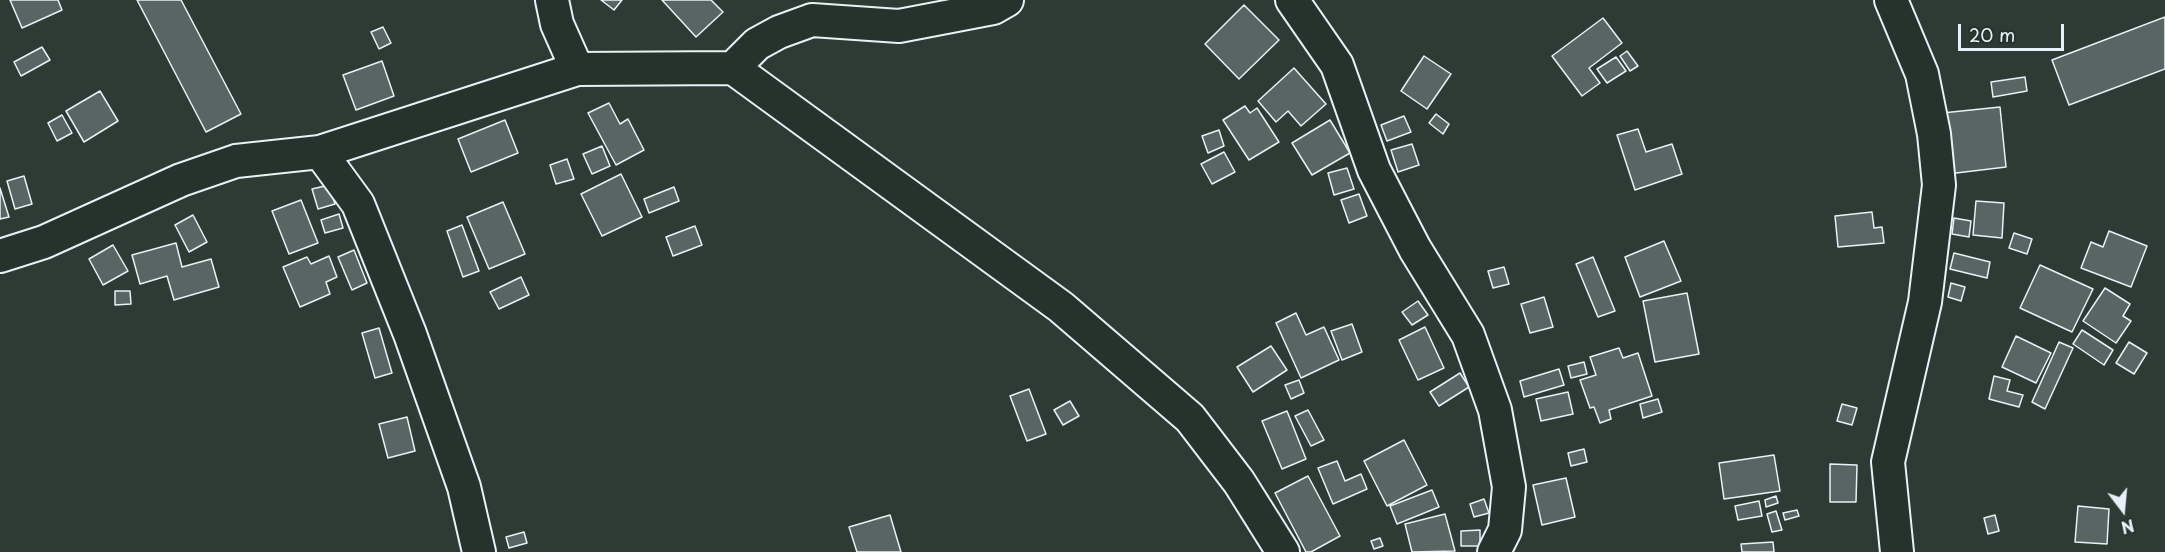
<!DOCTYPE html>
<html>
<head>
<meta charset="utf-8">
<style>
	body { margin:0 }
	#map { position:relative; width:2165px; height:552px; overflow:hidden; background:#2e3b35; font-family:"Playpen Sans",sans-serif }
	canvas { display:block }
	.north { position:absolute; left:2093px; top:480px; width:60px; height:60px; -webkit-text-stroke:4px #26332d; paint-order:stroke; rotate:164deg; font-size:16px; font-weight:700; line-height:24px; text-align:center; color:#e8f1f8 }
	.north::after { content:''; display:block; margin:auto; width:21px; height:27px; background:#e8f1f8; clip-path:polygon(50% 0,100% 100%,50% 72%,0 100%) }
	.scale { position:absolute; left:1958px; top:24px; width:106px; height:27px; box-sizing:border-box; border:3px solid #e8f1f8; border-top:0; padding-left:8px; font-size:18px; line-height:21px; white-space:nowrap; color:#e8f1f8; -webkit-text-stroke:4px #26332d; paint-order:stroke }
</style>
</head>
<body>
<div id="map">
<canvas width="2165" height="552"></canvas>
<div class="north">N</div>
<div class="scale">20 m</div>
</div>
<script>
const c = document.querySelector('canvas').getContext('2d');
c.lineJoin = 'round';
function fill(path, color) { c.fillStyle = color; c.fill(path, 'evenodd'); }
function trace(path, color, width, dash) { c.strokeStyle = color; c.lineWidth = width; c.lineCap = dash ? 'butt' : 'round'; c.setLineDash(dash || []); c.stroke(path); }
const building = new Path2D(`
	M10,0H58L62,10L22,28Z
	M137,0H181L241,114L206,132Z
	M601,0H622L614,10Z
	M662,0H711L723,12L696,37Z
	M1244,5L1279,40L1239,79L1205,44Z
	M2165,17V69L2069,105L2052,60Z
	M1603,18L1622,43L1589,68L1600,83L1582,96L1552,56Z
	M383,27L391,43L379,49L371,32Z
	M42,47L50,60L21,76L14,62Z
	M1627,51L1638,66L1630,71L1620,56Z
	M1424,56L1451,74L1427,109L1401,91Z
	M1616,57L1626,71L1607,83L1597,69Z
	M382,61L394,96L356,110L343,75Z
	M1294,68L1326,104L1301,126L1288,111L1276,122L1258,101Z
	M2025,77L2027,91L1993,97L1991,82Z
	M100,91L118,121L84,142L66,111Z
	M609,103L620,124L628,119L644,150L616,165L588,113Z
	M1245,106L1250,113L1257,108L1279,142L1249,160L1223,120Z
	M2000,107L2006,167L1948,174L1942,113Z
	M1436,114L1449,124L1443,134L1429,123Z
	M62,115L72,133L57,141L48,123Z
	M1404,116L1411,132L1387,141L1381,125Z
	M505,120L518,153L471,172L458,139Z
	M1330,120L1350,153L1312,175L1292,143Z
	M1638,129L1646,152L1672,144L1682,174L1635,190L1617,135Z
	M1219,130L1224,146L1208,153L1202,136Z
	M1412,144L1419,165L1398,172L1391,150Z
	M602,146L610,166L592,174L583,154Z
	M1224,152L1235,172L1212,184L1201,164Z
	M567,159L574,179L556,184L550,165Z
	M1347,168L1354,189L1334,195L1328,173Z
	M621,174L642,217L602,236L581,194Z
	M24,176L32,204L15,209L7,181Z
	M329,185L335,204L318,209L312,189Z
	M674,187L679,201L649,213L644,199Z
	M0,188L9,217L0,219Z
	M1359,194L1367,216L1349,223L1341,200Z
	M301,200L318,243L289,254L272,211Z
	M1976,201L2004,203L2002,238L1973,235Z
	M503,202L525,254L489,269L467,217Z
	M1872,212L1874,228L1882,227L1884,243L1838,247L1835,216Z
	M339,214L343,228L325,233L321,220Z
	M193,215L207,242L189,252L175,225Z
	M1954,218L1971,221L1969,237L1952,234Z
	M462,225L479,271L463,277L447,231Z
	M695,226L702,245L673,256L666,237Z
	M2109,231L2147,246L2131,287L2081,268L2091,242L2103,247Z
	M2014,233L2032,239L2027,254L2009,248Z
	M1664,241L1681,281L1640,297L1625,257Z
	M176,243L182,267L211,259L219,287L174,300L167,276L140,284L132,255Z
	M113,245L128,271L103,285L89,259Z
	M354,250L367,283L352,290L338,257Z
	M1954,253L1990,262L1987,278L1950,269Z
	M329,256L337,277L326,282L330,294L300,307L283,267L307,257L311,264Z
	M1593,257L1615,311L1598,317L1576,264Z
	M2040,265L2093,289L2072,332L2020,308Z
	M1504,267L1509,284L1493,288L1488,271Z
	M521,277L529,295L499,309L490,292Z
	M1951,283L1965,287L1961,301L1948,297Z
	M2105,288L2130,304L2123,316L2131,321L2116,343L2083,321Z
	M115,291H130L131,304L115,305Z
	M1687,293L1699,354L1655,362L1643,301Z
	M1544,297L1553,327L1530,333L1521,304Z
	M1418,301L1428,315L1412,325L1402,312Z
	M1296,313L1306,335L1324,327L1339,360L1301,378L1276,323Z
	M1352,324L1362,352L1342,360L1331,331Z
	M1425,327L1444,368L1418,380L1399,340Z
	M379,328L392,373L375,378L362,333Z
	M2082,330L2113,350L2104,365L2073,344Z
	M2016,336L2051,353L2036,383L2002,367Z
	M2059,342L2073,348L2045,409L2032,402Z
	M2129,342L2147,353L2134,374L2116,363Z
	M1271,346L1287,370L1253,392L1237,367Z
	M1619,348L1623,358L1638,353L1652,396L1609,410L1611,419L1600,423L1594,407L1590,408L1580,380L1596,375L1590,357Z
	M1584,362L1587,374L1571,378L1568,366Z
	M1559,369L1564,385L1524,397L1520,381Z
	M1460,373L1469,387L1439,406L1430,392Z
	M1994,376L2010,380L2007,391L2023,395L2019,407L1989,399Z
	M1299,380L1304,393L1291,399L1285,385Z
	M1029,389L1046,434L1027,441L1010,396Z
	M1568,392L1573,414L1541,421L1536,399Z
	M1658,399L1662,412L1643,418L1640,404Z
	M1070,401L1079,416L1063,425L1054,410Z
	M1842,404L1857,408L1852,425L1837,421Z
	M1308,410L1324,440L1311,446L1295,416Z
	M1287,411L1306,459L1282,469L1262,421Z
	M407,417L415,451L388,458L379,424Z
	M1404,440L1427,485L1387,506L1364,461Z
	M1584,449L1587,462L1571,466L1568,453Z
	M1774,455L1780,491L1724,499L1719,463Z
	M1337,461L1345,481L1361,474L1367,489L1333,504L1318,468Z
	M1830,464L1857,465L1856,502H1830Z
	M1308,476L1340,536L1311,552H1306L1275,493Z
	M1566,478L1575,517L1542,525L1533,485Z
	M1432,490L1439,507L1397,524L1390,506Z
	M1776,496L1778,503L1766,507L1765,500Z
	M1484,499L1489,513L1474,517L1470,504Z
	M1759,501L1762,516L1738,520L1735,506Z
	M2078,506L2109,509L2107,544L2075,542Z
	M1797,510L1799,516L1785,520L1783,513Z
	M1776,511L1782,530L1772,532L1767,514Z
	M1445,514L1455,551L1412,552L1405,524Z
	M890,515L901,552H857L849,527Z
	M1995,515L1999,531L1988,534L1984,518Z
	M1480,530V546H1461V531Z
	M524,532L527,543L509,548L506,537Z
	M1380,538L1383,546L1374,549L1371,541Z
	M1773,542L1774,552H1742L1741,544Z`);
fill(building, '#596563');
trace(building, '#e8f1f8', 1.5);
const street = new Path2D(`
	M552,0L557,24L577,69
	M1292,0L1337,65L1374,170L1415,249L1468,335L1495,410L1509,487L1505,530L1494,552
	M1891,0L1922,74L1934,134L1939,185L1925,302L1888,462L1897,552
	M733,68L1061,307L1190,418L1239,482L1283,552
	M320,152L358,204L410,334L464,487L479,552
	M0,256L44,242L181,180L236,161L320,152L577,69L733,68L757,44L779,32L812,20L899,26L993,8L1007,0`);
trace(street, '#e8f1f8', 36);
trace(street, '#26332d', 32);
</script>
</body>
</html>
